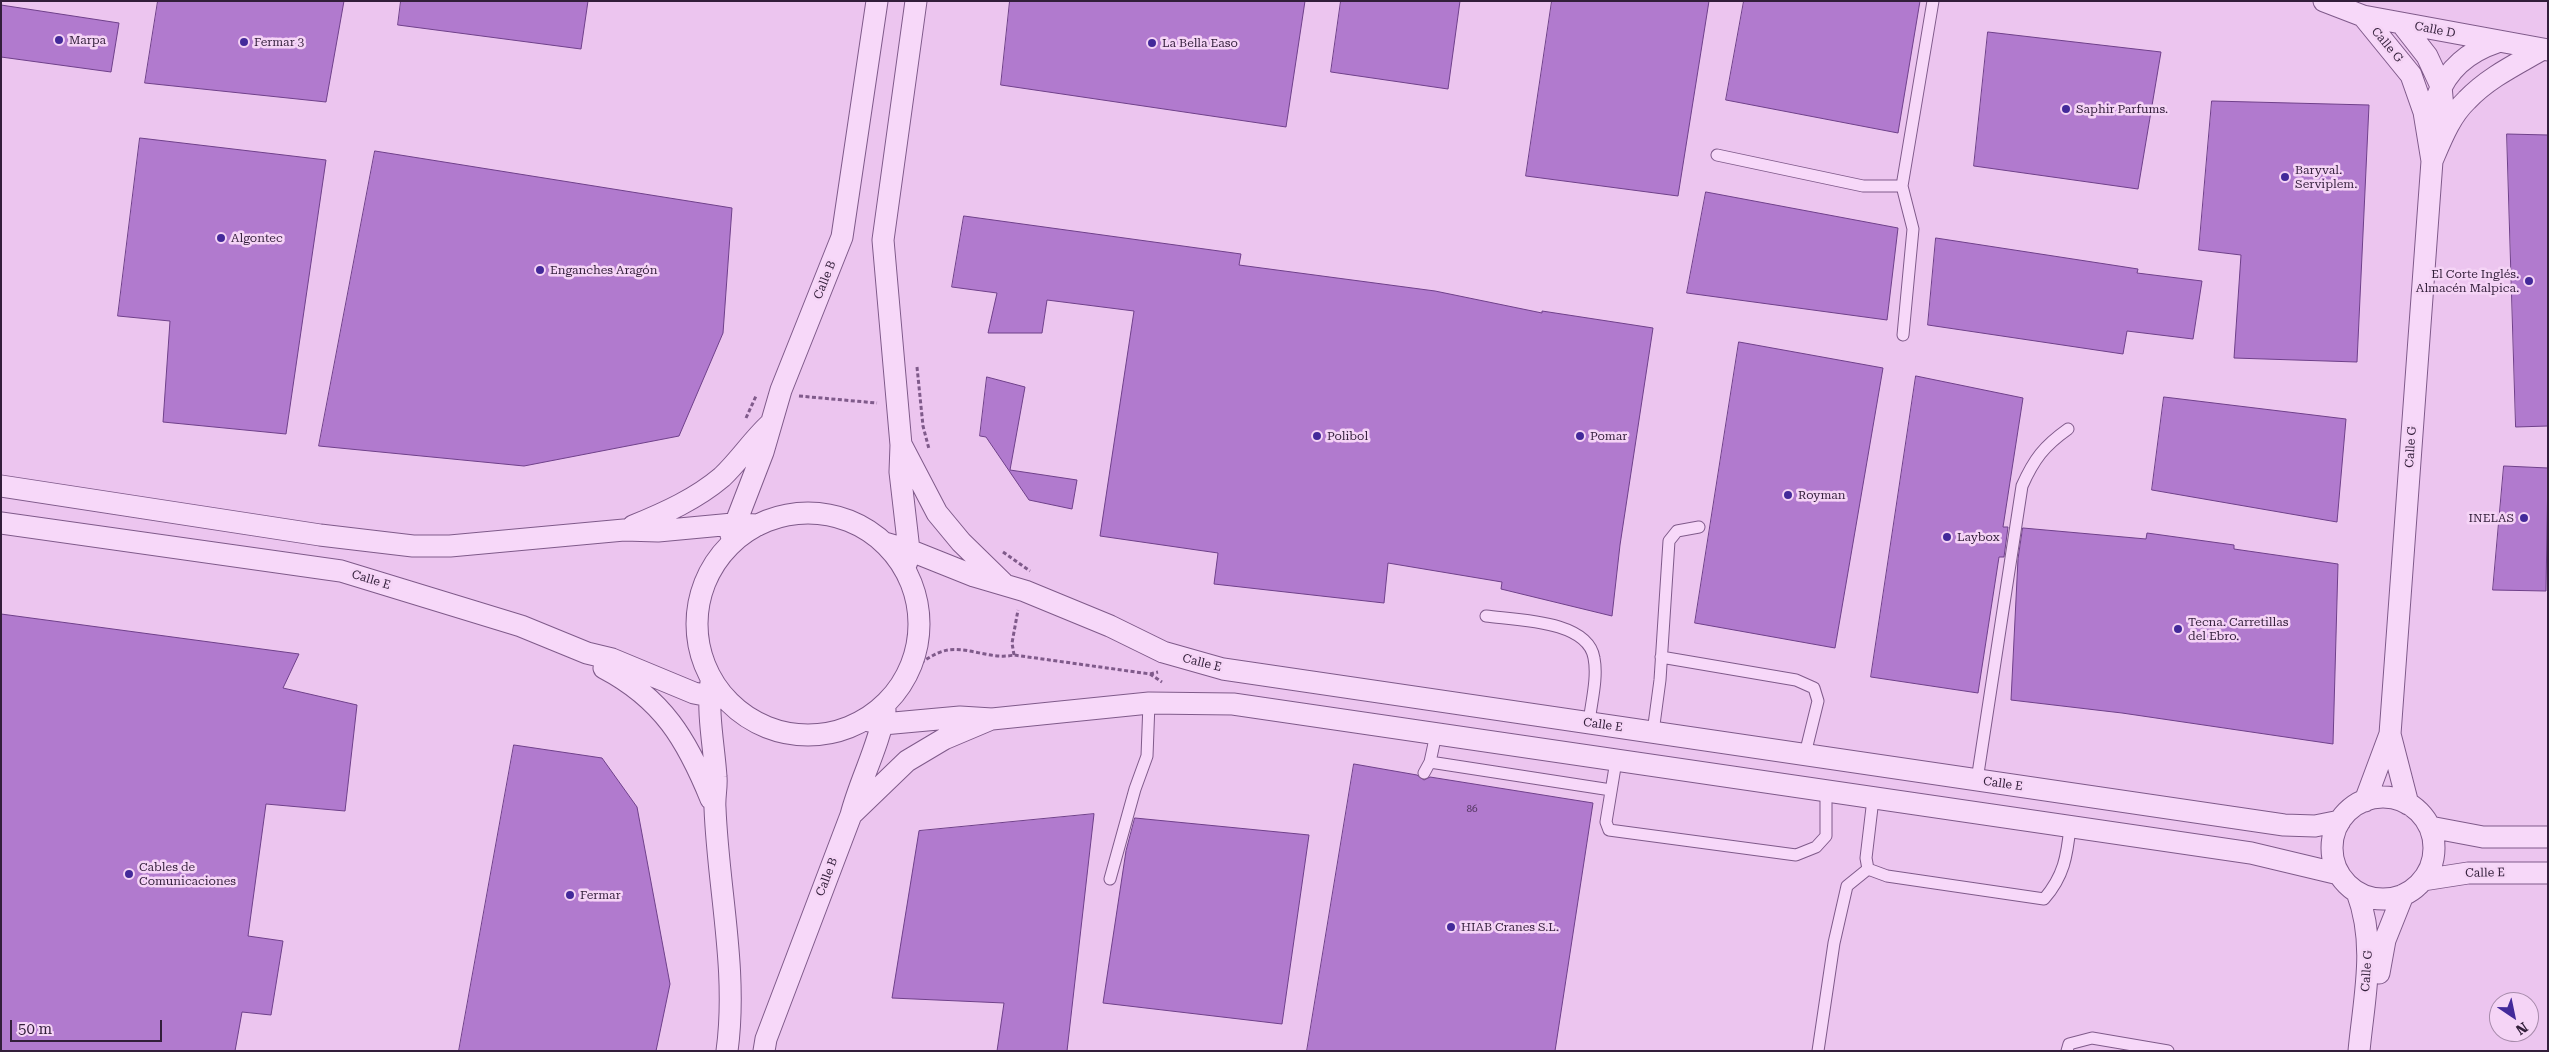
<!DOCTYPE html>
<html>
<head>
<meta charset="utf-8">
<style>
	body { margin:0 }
	#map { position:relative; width:2549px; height:1052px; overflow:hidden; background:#ecc5ef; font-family:"Roboto Serif",serif }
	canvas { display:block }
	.frame { position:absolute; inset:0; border:2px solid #321e3a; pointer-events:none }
	.north { position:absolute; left:2489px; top:992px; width:50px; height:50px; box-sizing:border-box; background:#f5d4f6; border:1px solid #a78bab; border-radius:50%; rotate:146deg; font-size:14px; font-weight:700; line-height:20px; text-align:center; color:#321e3a }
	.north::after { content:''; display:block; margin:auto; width:18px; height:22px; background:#43299a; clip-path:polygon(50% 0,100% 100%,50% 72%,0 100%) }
	.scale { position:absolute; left:10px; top:1020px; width:152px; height:22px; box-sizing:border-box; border:2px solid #321e3a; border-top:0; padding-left:6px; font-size:15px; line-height:18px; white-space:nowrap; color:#321e3a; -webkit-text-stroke:4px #f5d4f6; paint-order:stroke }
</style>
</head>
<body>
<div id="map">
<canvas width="2549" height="1052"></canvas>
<div class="frame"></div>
<div class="north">N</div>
<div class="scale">50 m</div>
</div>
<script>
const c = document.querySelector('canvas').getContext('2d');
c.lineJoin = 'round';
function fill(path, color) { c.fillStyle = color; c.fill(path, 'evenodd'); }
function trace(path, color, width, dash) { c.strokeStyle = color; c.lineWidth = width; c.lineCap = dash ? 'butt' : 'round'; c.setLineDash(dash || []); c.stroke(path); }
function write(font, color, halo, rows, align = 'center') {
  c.font = font + ' "Roboto Serif",serif'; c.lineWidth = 5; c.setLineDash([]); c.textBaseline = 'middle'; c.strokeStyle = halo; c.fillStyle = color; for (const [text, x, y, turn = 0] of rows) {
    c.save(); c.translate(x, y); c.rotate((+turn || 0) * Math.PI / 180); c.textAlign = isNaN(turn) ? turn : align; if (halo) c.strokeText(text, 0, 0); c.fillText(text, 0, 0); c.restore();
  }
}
const building = new Path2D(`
	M158,1H344L326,102L145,83Z
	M401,1H588L581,49L398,25Z
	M1010,1H1305L1286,127L1001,85Z
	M1341,1H1460L1448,89L1331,72Z
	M1552,1H1709L1678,196L1526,176Z
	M1744,1H1920L1898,133L1726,100Z
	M1,5L119,23L111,72L1,57Z
	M1988,32L2161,52L2138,189L1974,166Z
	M2212,101L2369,105L2357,362L2234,358L2241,255L2199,250Z
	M2507,134L2548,135V426L2516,427Z
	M140,138L326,160L286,434L163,422L170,321L118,316Z
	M375,151L732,208L723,333L679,436L524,466L319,446Z
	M1706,192L1898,228L1887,320L1687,293Z
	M964,216L1241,254L1239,265L1435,291L1542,313V311L1653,328L1620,545L1612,616L1501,589L1502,582L1388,563L1384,603L1214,584L1218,553L1100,536L1134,311L1047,300L1042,333H988L997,293L952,287Z
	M1936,238L2138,269L2137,273L2202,281L2193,339L2127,331L2123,354L1928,325Z
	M1739,342L1883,368L1835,648L1695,623Z
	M1916,376L2023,398L2003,527H2008L2004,557H1999L1978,693L1871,677Z
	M987,377L1025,387L1010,470L1077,480L1072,509L1029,500L986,437L980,436Z
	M2164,397L2346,419L2337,522L2152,490Z
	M2504,466L2548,468L2546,591L2493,590Z
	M2023,528L2146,539L2147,533L2234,545V549L2338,564L2333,744L2122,713L2011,700L2018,559Z
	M1,614L299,654L283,688L357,705L345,811L266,804L248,936L283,941L271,1015L242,1012L235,1051H1Z
	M514,745L602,758L637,807L670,984L656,1051H459Z
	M1354,764L1417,775L1424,780L1430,777L1593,803L1555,1051H1307Z
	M1094,814L1067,1051H997L1004,1003L892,998L919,831Z
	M1135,818L1309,835L1282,1024L1103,1003L1126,851Z`);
fill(building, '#b17ace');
trace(building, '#6f408a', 1);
const lane = new Path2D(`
	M1717,155L1863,186H1902L1933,1
	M1902,186L1913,229L1903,335
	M1486,616C1516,620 1588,620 1594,658C1598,678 1591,703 1589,723
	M1661,657L1796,680L1814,688L1818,701L1805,754
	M1653,732L1660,680L1669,541L1677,531L1699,527
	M1616,761L1606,822L1609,830L1796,855L1816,847L1826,836V792
	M1430,762L1611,790
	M1424,773L1430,762L1436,734
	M1977,780L2022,486C2034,459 2044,446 2068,429
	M1868,869L1887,876L2044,899C2064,876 2067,856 2070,827
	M1868,869L1866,858L1873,799
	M1110,879L1135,789L1147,756L1149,703
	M1818,1051L1834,943L1847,886L1868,869
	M2067,1051L2069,1044L2092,1038L2168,1051`);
const street = new Path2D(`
	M2324,1L2363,16L2548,50
	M2363,16L2411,75L2424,112L2432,161L2390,734L2365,801
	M2402,24L2427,56L2441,86L2445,130
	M2437,97C2447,69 2470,51 2497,42
	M2432,161C2441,140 2450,116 2467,100C2488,78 2515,65 2541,50
	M902,446L937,513L961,542L1003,583
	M1,486L320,535L413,546H450L624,530L658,531L733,524L758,525
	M697 624a111 111 0 1 1 222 0a111 111 0 1 1-222 0Z
	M1,523L341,571L521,626L587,653L612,659L694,693L725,699
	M633,526C665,513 696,499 722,477C739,461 752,441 769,425
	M731,535L763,452L781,390L842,237L877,1
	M885,543L909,550L974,576L1025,591L1110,626L1163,652L1223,669L2284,825L2315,826L2340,821
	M907,562L909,550L900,472L901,445L883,240L916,1
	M604,668C663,699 687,740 711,799
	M711,682C707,714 714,746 716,777C717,787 714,798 715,808C718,888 738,970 727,1051
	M865,720L883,724L960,717L992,719L1149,703L1233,704L2251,853L2339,874
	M2390,734L2408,804
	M2332 848a51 51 0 1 1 102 0a51 51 0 1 1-102 0Z
	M853,813L907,761L944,739L989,720
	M2430,827L2483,837H2548
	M2423,880L2468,873H2548
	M2357,892C2377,945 2364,997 2359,1051
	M2379,973L2385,940L2403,895
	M764,1051L766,1039L851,815C860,780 879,746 885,710`);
trace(lane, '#7f5a8a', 13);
trace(street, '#7f5a8a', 23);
trace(new Path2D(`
	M917,367L923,426L929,449
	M799,396L877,403
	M746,418L756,396
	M1003,552L1030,571
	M1014,655L1012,643L1018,610
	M910,670C921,663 935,652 948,650C970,647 992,660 1014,655L1150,674L1162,682
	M1150,674L1158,672`), '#7f5a8a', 3, [4, 2.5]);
trace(lane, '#f7d8f9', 11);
trace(street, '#f7d8f9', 21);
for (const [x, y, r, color] of [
	[59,40,5,"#43299a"],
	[244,42,5,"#43299a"],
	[1152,43,5,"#43299a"],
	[2066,109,5,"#43299a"],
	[2285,177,5,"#43299a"],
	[221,238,5,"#43299a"],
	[540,270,5,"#43299a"],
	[2529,281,5,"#43299a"],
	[1317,436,5,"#43299a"],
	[1580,436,5,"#43299a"],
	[1788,495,5,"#43299a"],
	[2524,518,5,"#43299a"],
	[1947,537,5,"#43299a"],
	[2178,629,5,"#43299a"],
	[129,874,5,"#43299a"],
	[570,895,5,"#43299a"],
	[1451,927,5,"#43299a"]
]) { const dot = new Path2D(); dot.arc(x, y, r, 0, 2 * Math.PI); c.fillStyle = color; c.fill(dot); trace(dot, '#f5d4f6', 2); }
write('10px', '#52355f', null, [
	["86",1472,809]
]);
write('12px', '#321e3a', '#f5d4f6', [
	["Calle D",2435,30,11],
	["Calle G",2387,45,50],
	["Calle B",825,280,-68],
	["Calle G",2411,447,-86],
	["Calle E",371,580,17],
	["Calle E",1202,663,14],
	["Calle E",1603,725,8],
	["Calle E",2003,784,8],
	["Calle E",2485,873,-1],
	["Calle B",827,877,-69],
	["Calle G",2367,971,-86]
]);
write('12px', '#321e3a', '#f5d4f6', [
	["Marpa",69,40],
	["Fermar 3",254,42],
	["La Bella Easo",1162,43],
	["Saphir Parfums.",2076,109],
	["Baryval.",2295,170],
	["Serviplem.",2295,184],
	["Algontec",231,238],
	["Enganches Aragón",550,270],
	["El Corte Inglés.",2519,274,"right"],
	["Almacén Malpica.",2519,288,"right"],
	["Polibol",1327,436],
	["Pomar",1590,436],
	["Royman",1798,495],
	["INELAS",2514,518,"right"],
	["Laybox",1957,537],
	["Tecna. Carretillas",2188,622],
	["del Ebro.",2188,636],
	["Cables de",139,867],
	["Comunicaciones",139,881],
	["Fermar",580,895],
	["HIAB Cranes S.L.",1461,927]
], 'left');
</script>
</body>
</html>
